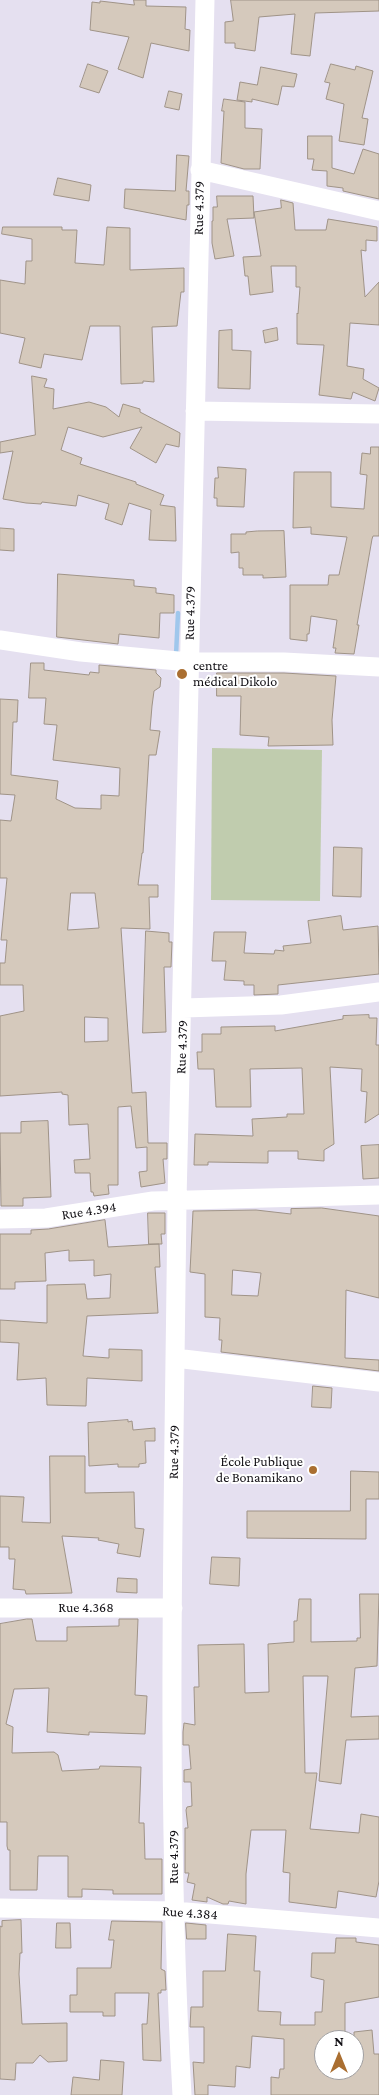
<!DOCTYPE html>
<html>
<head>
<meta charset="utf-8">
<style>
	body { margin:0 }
	#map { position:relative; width:379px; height:2095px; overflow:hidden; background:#e5e0f0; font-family:"Crimson Pro",serif }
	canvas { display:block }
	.north { position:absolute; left:314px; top:2030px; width:50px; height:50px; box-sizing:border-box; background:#fff; border:1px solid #a09fa1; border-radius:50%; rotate:0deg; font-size:14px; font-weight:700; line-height:20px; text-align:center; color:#110f14 }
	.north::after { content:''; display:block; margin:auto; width:18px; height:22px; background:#aa6f31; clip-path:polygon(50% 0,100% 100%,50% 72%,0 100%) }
</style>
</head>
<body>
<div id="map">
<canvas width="379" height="2095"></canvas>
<div class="north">N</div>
</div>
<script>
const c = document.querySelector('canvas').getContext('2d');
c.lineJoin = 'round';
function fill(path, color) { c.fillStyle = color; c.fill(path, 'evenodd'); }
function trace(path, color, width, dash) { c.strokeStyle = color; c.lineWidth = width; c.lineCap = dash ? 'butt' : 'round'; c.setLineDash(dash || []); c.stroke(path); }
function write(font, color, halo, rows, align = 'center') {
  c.font = font + ' "Crimson Pro",serif'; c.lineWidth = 4; c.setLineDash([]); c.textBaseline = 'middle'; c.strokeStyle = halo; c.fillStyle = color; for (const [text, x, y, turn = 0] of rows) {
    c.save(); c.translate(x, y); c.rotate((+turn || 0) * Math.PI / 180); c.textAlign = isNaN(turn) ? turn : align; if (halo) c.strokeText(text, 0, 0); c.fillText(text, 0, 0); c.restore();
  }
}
fill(new Path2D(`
	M212,748L322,750L320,901L211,900Z`), '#c0ccae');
trace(new Path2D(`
	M176,655L178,613`), '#9fc7ec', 4.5);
const building = new Path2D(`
	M134,0H146V6L186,7L185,29L190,30L189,51L151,43L143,78L118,69L129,37L90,30L92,2L100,3V1L134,5Z
	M231,0H379V11L315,13L310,56L291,54L295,14L259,17L255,51L235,48V43H225V22L233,21Z
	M88,64L108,71L99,93L80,87Z
	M331,64L355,70L356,66L373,71L362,118L368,119L364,145L339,141L344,104L326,99L330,83L325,82Z
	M261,67L297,74L294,87L282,86L278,105L252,99V102L237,100L240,82L257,85Z
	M169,91L182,94L179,110L165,107Z
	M224,99L245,102V128L262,129L260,169H244L221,163L224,111H222Z
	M308,136H332V168L354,174L363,149L379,154V199L343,191V188L327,186V171L312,170L314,159H308Z
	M177,155L189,156L186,191H189V205H187L186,220L124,208L125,189L175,191Z
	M58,178L91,185L89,201L54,195Z
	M217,196H253L254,218L227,219L234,256L215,259L212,243V221H213V207H217Z
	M281,200L293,203L295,230H326L328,219L377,227V241L366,240V251L361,250L365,297L379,282V325L350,323L347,366L364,369L363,379L379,388L375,401L353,392L351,399L319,395L324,345L297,344V313L298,314L300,287H296V266H271L273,292L250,295L248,276H245L243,257L261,256L254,212L281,208Z
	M3,227H62V230H77L75,263L104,265L107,227L130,228V270L184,268V292H181L177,326L152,327L154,382L143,381V383L121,384L120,326H90L82,360L44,354L41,368L19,363L25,338L0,333V280L25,284L26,261H32V239L2,234Z
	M277,328L278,340L265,343L263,331Z
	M232,330V350L251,351L250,389L218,388L219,331Z
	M32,376L47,379L44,387L54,389L53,409L89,402L106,407L119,417L123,404L140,409V412L180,433L179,447L166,444L156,463L130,448L142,427L103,437L68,427L61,450L82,458L80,464L136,482V484L164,495L160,505L175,507L176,541L149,540L151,510L129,503L122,525L105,519L109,504L78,495L76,506L42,502L41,504L26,503L3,499L13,451L0,453V442L35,435Z
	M371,447H379V536H373L372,539L357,625H359L354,654L335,653L336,648H333L337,620L311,616L309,634H307V641L290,639V585H328L329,575H339L347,537L311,534V527L293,528L294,472H331V507L364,509L367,475L360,474L362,453L370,454Z
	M218,467L246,469L244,507L217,506V498H214L215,478H218Z
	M0,528L14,529V551L0,550Z
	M284,531L286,577L263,578V575H243V568H239V552L231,553V534H246V532L257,531Z
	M58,574L134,580V586L156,588V593L174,595V613H160L159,638L119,634L118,644L57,637Z
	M31,663H44V670L89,675L90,672L99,673V665L156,670V673L161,678L160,687L154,691L152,706L150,730L160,731L156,755H149L143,853H142L138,885H158V897H149L150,929L121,928L132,1093L146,1092L148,1143H167V1159H163L165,1183L141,1187L139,1172L147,1171V1147L136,1148L131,1106L118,1107V1185H108L109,1194L94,1196L93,1192H91L90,1173H75L74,1160L90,1159L88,1124L69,1125L68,1095L62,1094V1092L0,1096V1016L24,1011L23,985H0V963H5L7,940H1L7,878H0V820L11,821L15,795L0,794V699L18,700L17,722H13L11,775L58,781L56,799L75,808L101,809V795L119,796L120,768L53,760L57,725L44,724L46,698H29ZM71,893H95L99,928L68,930ZM85,1017L108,1018V1041L85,1042Z
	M217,673H284L336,676L332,720L333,745L268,746L269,737L240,735L241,696H217Z
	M334,847L362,848L361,897L333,896Z
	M341,916L343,930L378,926L379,974L278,985V994L254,995V985H244V981L224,980L226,961H212L214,932H246L244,953L274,954L275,950L284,951L283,946L311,943L308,921Z
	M146,931L169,933V942H172L171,967H164L166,1032L143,1033Z
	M369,1015V1018H377L376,1045H379V1114L365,1123L367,1092L361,1091L362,1069L330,1067L334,1144L324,1150V1161L298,1159V1151H268V1163L208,1162V1165H194L195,1134L253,1136L252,1119L287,1117V1114H304L302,1068L250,1069L251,1107H216L214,1069H198L197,1052H202V1034H221V1027L275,1026V1031L343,1019V1016Z
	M48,1121L51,1197L23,1198V1206H1L0,1133H21V1122Z
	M379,1145V1178L363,1179L361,1146Z
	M322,1208L379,1216V1298L346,1290L345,1358L379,1360V1371L221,1352L222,1340H219L220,1318L205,1317V1274L190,1272L193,1211L256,1210L291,1214V1209ZM233,1270L261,1273L258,1296L232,1295Z
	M148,1213H165V1234H161L162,1244H149Z
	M105,1220L108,1247L159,1244L160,1267H155L158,1313L87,1316L83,1356L109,1358V1349L142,1350V1381L87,1378L86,1406L47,1405L46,1378L17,1380L19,1343L0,1342V1320L47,1323V1285L85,1284L87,1299L110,1298L111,1274L94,1276V1260L69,1261V1250L45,1253L46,1281L15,1282V1289H0V1234H31V1230L48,1229Z
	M313,1386L332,1388L331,1408L312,1407Z
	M128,1420V1422L132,1421L133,1430L155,1428V1441H145L146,1463L139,1464V1467H118V1464L89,1466L88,1423Z
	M50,1456H85V1493L134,1492L135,1528L144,1529L140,1557L117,1553L119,1544L98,1540L99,1538L62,1536L72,1593L26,1594L25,1590L13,1589L15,1559H9V1547H0V1496L24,1497L22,1522L50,1523Z
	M351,1471L379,1472V1499H366V1539L247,1538V1511H350Z
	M212,1557L240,1558L239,1586L210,1584Z
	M118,1578L137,1579V1593L117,1592Z
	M360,1594H379L377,1666L355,1668L351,1717L379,1716V1739L346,1740L341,1784L319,1781L328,1676H303L305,1773H317L310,1829L359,1833L361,1814L379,1817V1881L376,1897L338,1891L336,1908L289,1902L290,1873L283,1872L286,1830H251L246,1874V1904L229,1901L228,1904H223L207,1897V1902L192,1900L195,1884L187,1882L189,1873H185V1828H188L186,1810L187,1807L192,1806L191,1782H184V1770L191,1769L189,1745H183V1732L184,1723L195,1725L194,1687H199L198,1645L244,1644L245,1693L269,1692L268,1644L294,1642V1621H297L299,1599H311V1642L357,1641V1638H360Z
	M27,1619H32L36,1641H67V1627L119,1626V1619H138L135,1695L147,1696L145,1734L89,1732V1735L47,1732L49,1688L14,1689L6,1724L13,1727L12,1753L54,1752L58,1755L62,1771L99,1769L100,1766L141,1767L139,1823H144L145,1859H162V1894H113V1890L82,1889V1897H68V1856H38L37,1890H10V1850H8L7,1846V1822H0V1624Z
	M21,1920L22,1953H20L19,1974L22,2024L67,2023V2061L48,2062L40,2055L33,2063H16L15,2080L0,2079V1926L2,1927V1921Z
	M112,1921L162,1922L161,1969L165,1971L166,1990H161V1993H158L161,2061L143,2060L142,2024H147L149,1993H115V2016H103V2012H70V1995H77V1968H111L114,1940H109Z
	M57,1923H70L71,1948H56Z
	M186,1923L206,1925V1939H187Z
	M228,1934L256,1936L254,1971H260L258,2011L281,2012L280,2025H315V2012H322L324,1980L311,1977L312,1953H335L336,1938H356V1942L379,1945V1997L345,2003V2040H324V2070H354V2032L372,2030L374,2054H379V2095H271V2077L279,2078L280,2069H284V2039L252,2036L250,2068L236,2066L235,2087L208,2085V2095H195L193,2062L204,2063V2027H190L191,2007H203V1971H225Z
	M101,2060L124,2062L122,2095H71L73,2077L99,2080Z`);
fill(building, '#d5c9bc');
trace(building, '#9f9387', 1);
trace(new Path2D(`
	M200,170L379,211
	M195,411L379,414
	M0,640L81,652L189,662H284L379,667
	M183,1008L281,1005L379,992
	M0,1219L46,1218L153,1201L379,1195
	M175,1358L379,1382
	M0,1608H173
	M0,1908L174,1911L379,1928
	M182,2095C165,1797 174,1498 177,1200L205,0`), '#fff', 19);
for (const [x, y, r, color] of [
	[182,674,6,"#aa6f31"],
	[313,1470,5,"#aa6f31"]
]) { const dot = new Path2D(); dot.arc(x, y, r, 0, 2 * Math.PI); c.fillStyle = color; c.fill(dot); trace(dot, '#fff', 2); }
write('14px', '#110f14', '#fff', [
	["Rue 4.379",199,208,-89],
	["Rue 4.379",190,613,-89],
	["Rue 4.379",182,1047,-88],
	["Rue 4.394",89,1211,-9],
	["Rue 4.379",174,1452,-89],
	["Rue 4.368",86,1608],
	["Rue 4.379",174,1857,-90],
	["Rue 4.384",190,1913,4]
]);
write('14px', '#110f14', '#fff', [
	["centre",193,666],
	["médical Dikolo",193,682],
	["École Publique",303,1462,"right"],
	["de Bonamikano",303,1478,"right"]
], 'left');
</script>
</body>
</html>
